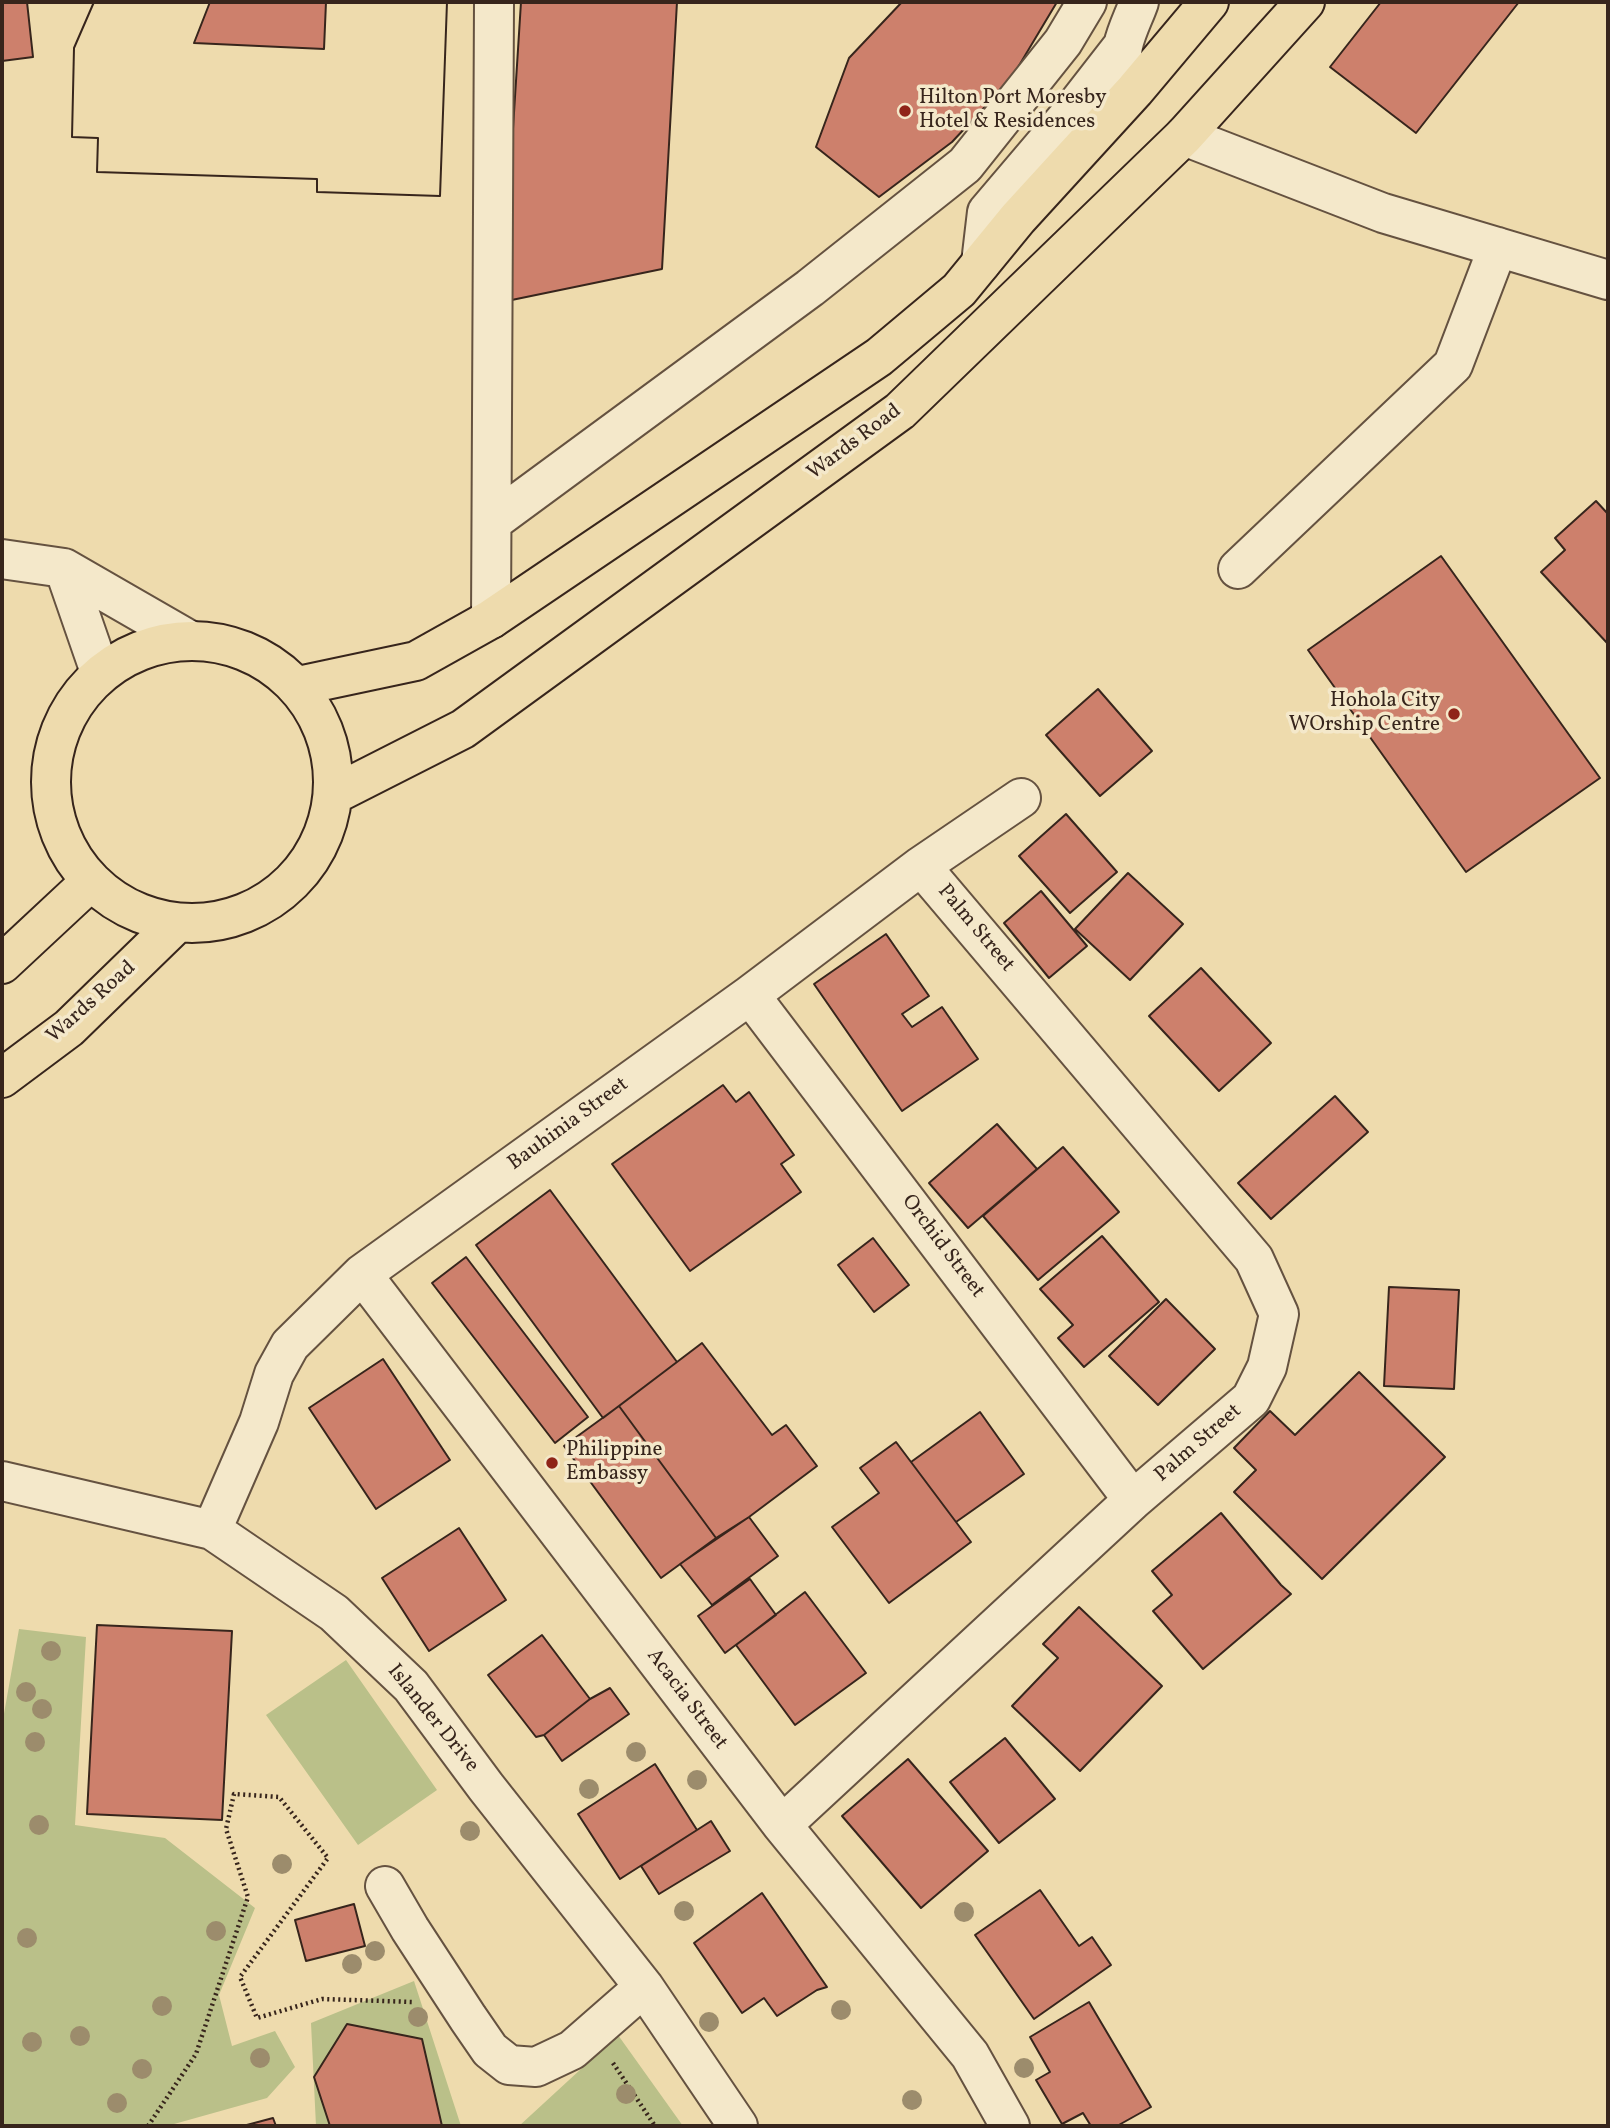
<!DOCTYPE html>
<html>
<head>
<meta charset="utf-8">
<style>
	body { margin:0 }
	#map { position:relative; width:1610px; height:2128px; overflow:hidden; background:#eedbad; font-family:Vollkorn,serif }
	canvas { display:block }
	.frame { position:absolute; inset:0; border:4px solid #37251c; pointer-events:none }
</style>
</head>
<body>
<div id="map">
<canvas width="1610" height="2128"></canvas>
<div class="frame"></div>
</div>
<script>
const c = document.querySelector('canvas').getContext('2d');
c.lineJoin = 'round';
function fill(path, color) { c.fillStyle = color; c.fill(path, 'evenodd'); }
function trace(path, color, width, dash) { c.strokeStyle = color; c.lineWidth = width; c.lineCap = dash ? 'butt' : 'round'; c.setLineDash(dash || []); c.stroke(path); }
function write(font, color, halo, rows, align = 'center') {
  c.font = font + ' Vollkorn,serif'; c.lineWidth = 7; c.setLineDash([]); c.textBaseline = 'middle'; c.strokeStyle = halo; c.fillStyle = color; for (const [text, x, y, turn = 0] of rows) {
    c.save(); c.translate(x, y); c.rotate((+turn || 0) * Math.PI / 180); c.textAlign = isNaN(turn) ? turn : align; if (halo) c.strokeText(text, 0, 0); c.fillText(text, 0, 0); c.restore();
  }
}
fill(new Path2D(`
	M19,1629L86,1637L75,1825L165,1838L255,1908L219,1995L232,2046L275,2031L295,2067L267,2098L167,2126H2V1725Z
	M346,1660L437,1790L358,1845L266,1715Z
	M414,1981L461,2126H316L311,2023Z
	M618,2035L683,2126H519Z`), '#bac089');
const building = new Path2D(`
	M2,2H27L33,57L2,61Z
	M94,2H210L194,43L324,49L326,2H447L440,196L317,192V179L97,172L98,138L72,137L74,48Z
	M94,2H447L440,196L317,192V179L97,172L98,138L72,137L74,48Z
	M521,2H677L662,269L502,302Z
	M902,2H1057L1011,79L952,142L879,197L816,147L849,58Z
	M1381,2H1519L1416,133L1330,67Z
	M1596,501L1608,514V644L1541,572L1565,550L1555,538Z
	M1441,556L1600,778L1466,872L1308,650Z
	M1098,689L1152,751L1100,796L1046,735Z
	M1066,814L1117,872L1070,913L1019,856Z
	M1128,873L1183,924L1130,980L1075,929Z
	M1041,891L1087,946L1049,978L1004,923Z
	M886,934L929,996L902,1014L912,1027L942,1007L978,1059L902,1111L814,984Z
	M1201,968L1271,1043L1219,1091L1149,1016Z
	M723,1085L736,1102L749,1092L794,1155L781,1164L801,1192L690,1271L612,1164Z
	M1335,1096L1368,1132L1271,1219L1238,1183Z
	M997,1124L1037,1169L968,1228L929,1183Z
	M1063,1147L1119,1212L1038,1280L983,1216Z
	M550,1190L677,1362L603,1418L476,1245Z
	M1102,1236L1159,1302L1084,1367L1058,1338L1073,1325L1040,1289Z
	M873,1238L909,1285L874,1312L838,1265Z
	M466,1257L588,1417L555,1443L432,1283Z
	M1389,1287L1459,1290L1454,1389L1384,1386Z
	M1166,1299L1215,1349L1158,1405L1109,1356Z
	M702,1343L772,1435L786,1425L817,1466L749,1517L716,1538L619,1406Z
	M383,1359L450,1460L376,1509L309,1408Z
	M1359,1372L1445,1457L1322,1579L1234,1492L1256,1470L1234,1448L1270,1411L1295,1435Z
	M619,1406L716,1538L661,1578L564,1446Z
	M980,1412L1024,1474L956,1522L911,1462Z
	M896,1442L971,1542L889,1603L832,1527L879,1493L860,1468Z
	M1221,1513L1281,1585L1291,1594L1203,1669L1153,1611L1172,1595L1152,1571Z
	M749,1517L778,1556L712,1605L680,1564Z
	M459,1528L506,1600L429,1651L382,1578Z
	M750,1579L776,1615L725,1653L698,1616Z
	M805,1592L866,1673L795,1725L736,1645Z
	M1079,1607L1162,1686L1080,1771L1012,1706L1058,1658L1043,1644Z
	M97,1625L232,1631L222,1820L87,1814Z
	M542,1635L590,1699L544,1735L536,1737L488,1675Z
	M610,1688L629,1714L562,1761L544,1735L590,1699Z
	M1005,1738L1055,1799L999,1843L950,1782Z
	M908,1759L988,1851L921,1908L842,1816Z
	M655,1764L697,1830L620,1879L578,1814Z
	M711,1821L730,1851L659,1894L641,1866Z
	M1040,1890L1079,1946L1092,1937L1111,1965L1034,2019L975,1935Z
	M762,1893L827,1987L817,1990L777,2016L764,1998L742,2013L694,1943Z
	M354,1904L365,1946L306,1961L295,1920Z
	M1089,2002L1151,2107L1117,2126H1091L1083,2113L1062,2124L1036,2080L1050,2072L1030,2037Z
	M347,2024L422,2039L442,2126H330L314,2077Z
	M273,2118L276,2126H243Z`);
fill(building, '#cd806c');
trace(building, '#37251c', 2);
const minor = new Path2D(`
	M1126,73C1114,51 1132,23 1139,2
	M1184,136L1383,213L1608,280
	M981,263L987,212L1066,119L1122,47
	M492,522L810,288L965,165L1063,42L1087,2
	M2,559L64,568L189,640
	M64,568L100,672
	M1238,569L1453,365L1498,247
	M491,619L494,2
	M750,995L1133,1500
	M362,1274L782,1825L970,2055L1010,2126
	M2,1481L212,1530L334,1613L411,1686L486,1787L644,1987L738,2126
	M212,1530L259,1422L274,1374L290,1345L362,1274L750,995L921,866L1021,798
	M782,1825L1133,1500L1251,1399L1267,1367L1279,1314L1254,1259L921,866
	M385,1886L410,1929L468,2018L490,2050L509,2065L536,2067L572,2050L644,1987`);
const major = new Path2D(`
	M51 782a141 141 0 1 1 282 0a141 141 0 1 1-282 0Z
	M298,686L416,661L491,619L879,357L959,290L1018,218L1135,90L1209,2
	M333,795L463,729L900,411L1184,136L1305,2
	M2,964L90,882
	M2,1078L69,1028L177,923`);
trace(minor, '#655240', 42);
trace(major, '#37251c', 42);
trace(new Path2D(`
	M613,2063L655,2126
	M148,2126L196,2054L248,1897L226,1829L234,1794L279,1797L328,1858L240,1977L257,2018L322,1999L413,2002`), '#37251c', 4.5, [2, 3.5]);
trace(minor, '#f4e8ca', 38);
trace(major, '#eedbad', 38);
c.fillStyle = '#9c8c6c';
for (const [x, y] of [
	[51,1651],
	[26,1692],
	[42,1709],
	[35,1742],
	[636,1752],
	[697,1780],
	[589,1789],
	[39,1825],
	[470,1831],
	[282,1864],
	[684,1911],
	[964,1912],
	[216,1931],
	[27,1938],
	[375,1951],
	[352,1964],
	[162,2006],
	[841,2010],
	[418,2017],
	[709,2022],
	[80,2036],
	[32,2042],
	[260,2058],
	[1024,2068],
	[142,2069],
	[626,2094],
	[912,2100],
	[117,2103]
]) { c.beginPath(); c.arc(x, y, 10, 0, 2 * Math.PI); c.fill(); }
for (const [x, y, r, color] of [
	[905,111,7,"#8f2418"],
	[1454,714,7,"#8f2418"],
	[552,1463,7,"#8f2418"]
]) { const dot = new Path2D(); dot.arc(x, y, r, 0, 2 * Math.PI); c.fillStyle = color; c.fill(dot); trace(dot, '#f4e8ca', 2.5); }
write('21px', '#37251c', '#f4e8ca', [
	["Hilton Port Moresby",919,99],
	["Hotel & Residences",919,123],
	["Hohola City",1440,702,"right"],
	["WOrship Centre",1440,726,"right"],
	["Philippine",566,1451],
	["Embassy",566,1475]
], 'left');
write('21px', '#37251c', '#f4e8ca', [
	["Wards Road",855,443,-37],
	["Palm Street",975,929,50],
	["Wards Road",92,1003,-42],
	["Bauhinia Street",569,1125,-36],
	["Orchid Street",942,1247,53],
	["Palm Street",1199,1444,-41],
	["Acacia Street",686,1700,53],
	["Islander Drive",432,1719,51]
]);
</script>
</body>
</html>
